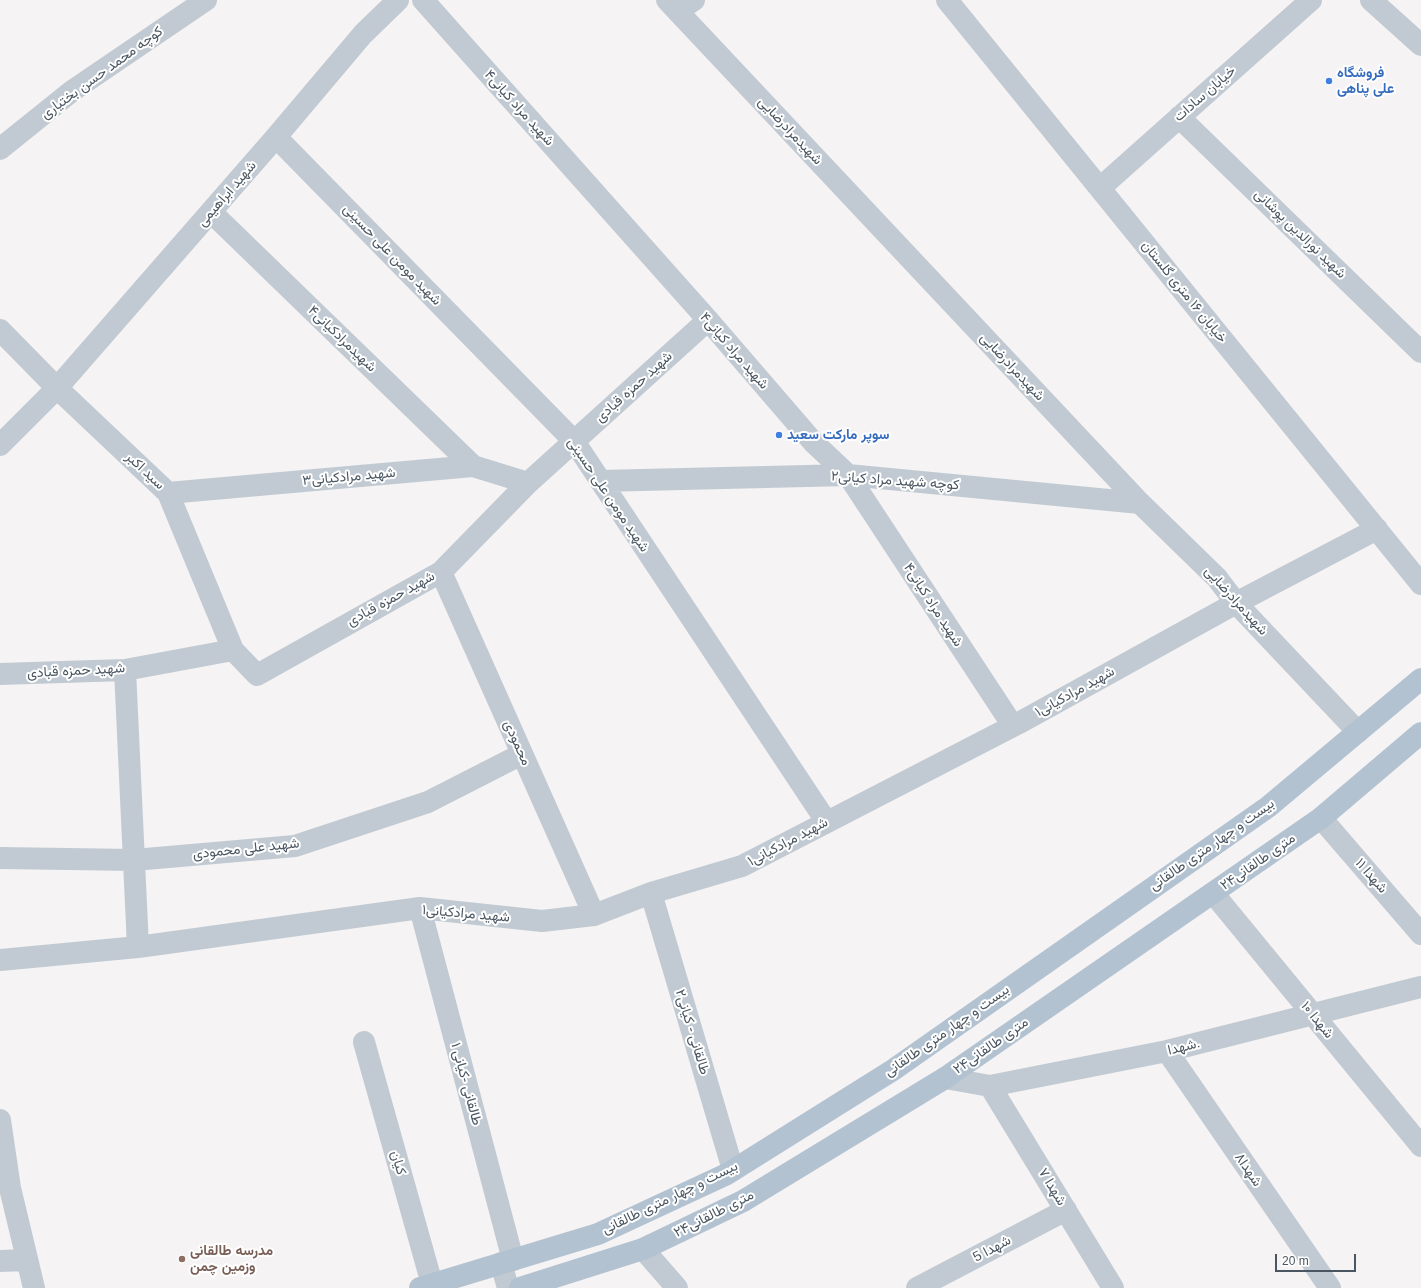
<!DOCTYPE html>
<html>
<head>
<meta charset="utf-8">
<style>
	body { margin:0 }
	#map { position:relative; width:1421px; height:1288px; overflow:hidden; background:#f5f3f3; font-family:Helvetica,sans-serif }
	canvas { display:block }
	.scale { position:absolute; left:1275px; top:1254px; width:81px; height:18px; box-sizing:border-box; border:2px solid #4a5661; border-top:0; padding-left:5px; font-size:12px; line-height:14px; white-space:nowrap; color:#4a5661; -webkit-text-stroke:3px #fff; paint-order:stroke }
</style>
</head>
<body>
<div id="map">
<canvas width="1421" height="1288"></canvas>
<div class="scale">20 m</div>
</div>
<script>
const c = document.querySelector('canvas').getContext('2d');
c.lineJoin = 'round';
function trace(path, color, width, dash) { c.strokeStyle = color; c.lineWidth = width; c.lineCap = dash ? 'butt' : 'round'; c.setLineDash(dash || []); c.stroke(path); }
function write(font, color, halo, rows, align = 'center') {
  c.font = font + ' Helvetica,Vazirmatn,sans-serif'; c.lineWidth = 4; c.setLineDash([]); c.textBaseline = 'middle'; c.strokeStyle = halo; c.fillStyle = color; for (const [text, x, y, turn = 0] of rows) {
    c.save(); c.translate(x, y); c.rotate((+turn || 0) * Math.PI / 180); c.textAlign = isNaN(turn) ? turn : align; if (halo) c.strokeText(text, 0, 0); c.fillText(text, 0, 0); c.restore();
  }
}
trace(new Path2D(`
	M423,0L708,320L814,443L848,475L1013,726
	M667,0L1140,503L1217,578L1236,603L1358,732
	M947,0L1421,584
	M1371,0L1421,45
	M678,11L694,0
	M1179,117L1421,352
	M276,137L574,441L826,821
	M0,149L72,91L206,0
	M1100,188L1311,0
	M211,212L473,466
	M0,330L57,388L168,493L233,650
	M0,445L57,388L276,137L363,34L398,0
	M600,481L848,475L1140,503
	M168,493L473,466L528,483
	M441,572L594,915
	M125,670L138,947
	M0,674L125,670L233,650L257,675L441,572L528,483L708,320
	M1321,818L1421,934
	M0,858L134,860L295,846L428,802L522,754
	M651,893L733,1170
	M1213,893L1421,1146
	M420,908L513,1260
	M0,960L138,947L420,908L542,921L594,915L651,893L742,866L1019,723L1236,603L1377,529
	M364,1042L432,1284
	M1167,1051L1330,1288
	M945,1078L990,1086L1167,1051L1421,987
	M990,1086L1113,1288
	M0,1120L10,1188L34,1288
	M643,1249L677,1288
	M0,1261L27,1260
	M501,1263L508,1288
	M917,1288L1066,1210`), '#c1cad2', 22);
trace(new Path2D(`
	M420,1288L598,1234L727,1174L893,1070L1268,807L1421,679
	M520,1288L643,1249L743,1201L945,1078L1321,818L1421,733`), '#b3c2d1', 22);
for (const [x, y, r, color] of [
	[1329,81,4,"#3f7fe0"],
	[779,435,4,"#3f7fe0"],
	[182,1259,4,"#8d6e63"]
]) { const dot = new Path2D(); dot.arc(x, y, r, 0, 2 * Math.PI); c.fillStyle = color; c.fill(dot); trace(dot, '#fff', 1.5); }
write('14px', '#4a5661', '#fff', [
	["کوچه محمد حسن بختیاری",102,73,-36],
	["خیابان سادات",1205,94,-41],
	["شهید مراد کیانی۴",519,108,48],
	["شهیدمرادرضایی",790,131,47],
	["شهید ابراهیمی",227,194,-49],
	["شهید نورالدین پوشانی",1300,234,44],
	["شهید مومن علی حسینی",392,255,46],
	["خیابان ۱۶ متری گلستان",1184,292,51],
	["شهیدمرادکیانی۴",342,339,44],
	["شهید مراد کیانی۴",734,351,49],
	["شهیدمرادرضایی",1012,367,47],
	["شهید حمزه قبادی",634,387,-42],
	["سید اکبر",145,471,43],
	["شهید مرادکیانی۳",349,477,-5],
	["کوچه شهید مراد کیانی۲",895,481,4],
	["شهید مومن علی حسینی",608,495,56],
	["شهید حمزه قبادی",391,599,-29],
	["شهیدمرادرضایی",1236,601,48],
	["شهید مراد کیانی۴",933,605,57],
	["شهید حمزه قبادی",76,671,-3],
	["شهید مرادکیانی۱",1075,692,-29],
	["محمودی",517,743,66],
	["شهید مرادکیانی۱",788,842,-28],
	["بیست و چهار متری طالقانی",1212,845,-35],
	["شهید علی محمودی",246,849,-6],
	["۲۴متری طالقانی",1258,862,-35],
	["شهدا ۱۱",1371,876,49],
	["شهید مرادکیانی۱",466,914,5],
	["شهدا ۱۰",1317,1020,51],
	["بیست و چهار متری طالقانی",947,1031,-35],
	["طالقانی - کیانی۲",692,1032,73],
	["۲۴متری طالقانی",991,1046,-35],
	["شهدا.",1184,1047,-14],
	["طالقانی -کیانی ۱",466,1084,75],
	["کیان",398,1163,74],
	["شهدا۸",1248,1170,56],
	["شهدا ۷",1052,1187,59],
	["بیست و چهار متری طالقانی",670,1198,-26],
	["۲۴متری طالقانی",714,1214,-27],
	["شهدا 5",992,1249,-28]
]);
write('bold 14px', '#366cbe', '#fff', [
	["فروشگاه",1337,73],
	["علی پناهی",1337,89],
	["سوپر مارکت سعید",787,435]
], 'left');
write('bold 14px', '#785e54', '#fff', [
	["مدرسه طالقانی",190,1251],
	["وزمین چمن",190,1267]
], 'left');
</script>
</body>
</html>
